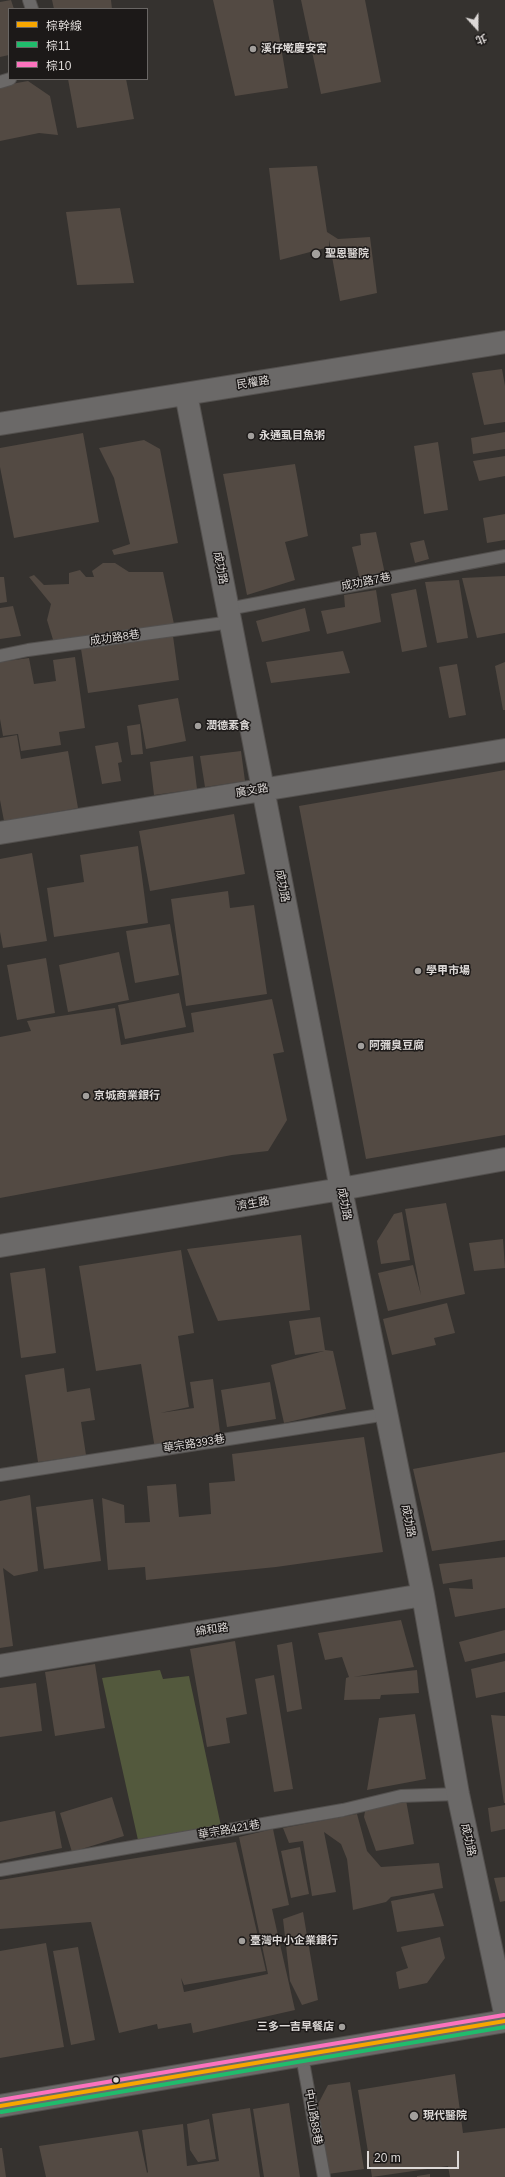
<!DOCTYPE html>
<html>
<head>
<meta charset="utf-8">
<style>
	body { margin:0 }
	#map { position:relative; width:505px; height:2177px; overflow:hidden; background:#35322f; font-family:Arial,"Noto Sans TC",sans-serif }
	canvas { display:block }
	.legend { position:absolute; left:8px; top:8px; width:140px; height:72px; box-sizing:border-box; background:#1c1918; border:1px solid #696664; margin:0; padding:5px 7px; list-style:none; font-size:12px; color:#ddd9d7 }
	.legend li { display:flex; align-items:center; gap:8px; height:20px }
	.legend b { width:20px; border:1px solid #696664 }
	.north { position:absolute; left:457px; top:8px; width:40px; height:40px; -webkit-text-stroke:3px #1c1918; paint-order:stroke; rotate:159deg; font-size:11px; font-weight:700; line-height:16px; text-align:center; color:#ddd9d7 }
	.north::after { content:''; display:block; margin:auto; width:14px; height:18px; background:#ddd9d7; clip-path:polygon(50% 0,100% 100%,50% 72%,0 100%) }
	.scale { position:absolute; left:367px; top:2151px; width:92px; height:18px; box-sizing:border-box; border:2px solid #ddd9d7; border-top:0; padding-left:5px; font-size:12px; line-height:14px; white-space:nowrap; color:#ddd9d7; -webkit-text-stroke:3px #1c1918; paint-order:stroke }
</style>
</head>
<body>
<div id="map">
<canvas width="505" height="2177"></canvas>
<ul class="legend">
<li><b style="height:5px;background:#f7a600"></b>棕幹線</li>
<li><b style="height:5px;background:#20bc6c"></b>棕11</li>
<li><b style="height:5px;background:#fc73be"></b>棕10</li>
</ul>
<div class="north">北</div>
<div class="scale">20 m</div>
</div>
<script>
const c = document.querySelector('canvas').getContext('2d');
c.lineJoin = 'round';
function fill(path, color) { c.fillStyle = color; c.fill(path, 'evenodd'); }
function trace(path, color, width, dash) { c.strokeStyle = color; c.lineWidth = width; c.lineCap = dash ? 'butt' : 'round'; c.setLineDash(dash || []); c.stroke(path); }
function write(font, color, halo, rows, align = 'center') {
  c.font = font + ' Arial,"Noto Sans TC",sans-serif'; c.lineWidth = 3; c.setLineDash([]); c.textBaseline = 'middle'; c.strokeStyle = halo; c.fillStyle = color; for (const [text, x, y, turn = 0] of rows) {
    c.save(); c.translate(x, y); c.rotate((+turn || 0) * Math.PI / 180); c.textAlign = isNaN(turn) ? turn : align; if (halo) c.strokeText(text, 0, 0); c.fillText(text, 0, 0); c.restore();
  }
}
fill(new Path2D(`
	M160,1670L163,1679L189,1676L221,1826L138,1840L102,1678Z`), '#53593d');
fill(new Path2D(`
	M11,0L14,9H9V55L0,57V2Z
	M52,0H111L112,9H54Z
	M213,0H273L288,88L235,96Z
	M301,0H365L381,82L321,94Z
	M68,79H126L134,119L77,128Z
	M28,81L50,96L58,135L39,133L0,141V86Z
	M317,166L327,232L338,239L370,237L377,293L340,301L329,240V247L280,260L269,168Z
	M120,208L134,283L77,285L66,212Z
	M502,369L505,386V422L484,425L472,373Z
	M505,432V449L473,454L471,438Z
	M83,433L99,522L14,538L0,467V448Z
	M144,440L160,449L178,543L114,555L112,550L130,544L114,478L99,448Z
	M438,442L448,510L424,514L414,446Z
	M505,456V476L479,481L473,461Z
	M295,464L308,536L285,542L295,580L247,595L223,474Z
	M505,514V540L487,543L483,518Z
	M376,532L385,574L360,580L352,547L361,545L360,534Z
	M424,540L429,559L415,563L410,543Z
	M103,563H115L129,572H163L174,624L54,643L47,620L51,604L29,577L34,575L44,585L69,584V573L80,570L86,577H94L92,571Z
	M505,576V633L477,638L462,578Z
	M0,577H4L7,602L0,603Z
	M459,580L468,638L437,643L425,582Z
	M416,589L427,647L402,652L391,594Z
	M376,590L381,622L327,634L321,611L345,607L344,595Z
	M13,606L21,636L0,639V608Z
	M305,608L310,631L262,642L256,621Z
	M173,636L179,680L88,693L81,649Z
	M343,651L350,673L271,683L266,662Z
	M75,657L85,728L59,732L61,745L21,751L18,734L3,736L0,719V662L29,658L34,684L56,681L53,660Z
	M505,662V710H503L495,666Z
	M457,664L466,715L449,718L439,667Z
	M178,698L186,741L146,749L138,705Z
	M140,724L143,754L131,755L127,726Z
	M17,735L21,759L68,751L78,808L4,821L0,800V738Z
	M118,742L122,762L118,763L121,781L102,784L95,746Z
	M241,751L245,781L205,787L200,756Z
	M193,756L197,789L154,795L150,762Z
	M505,770V1135L366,1159L299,806Z
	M234,814L245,874L150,891L139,831Z
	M138,846L148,923L54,937L47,888L84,882L80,855Z
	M32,853L47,941L3,948L0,932V859Z
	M228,891L230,908L254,905L267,994L186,1006L171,899Z
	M170,924L179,975L135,983L126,931Z
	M119,952L129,1000L68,1012L59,965Z
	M46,958L55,1013L17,1020L7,965Z
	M179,993L186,1027L125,1039L118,1005Z
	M272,999L284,1052L273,1054L287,1120L268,1151L232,1155L0,1198V1037L31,1031L27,1021L115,1008L121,1045L194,1032L191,1013Z
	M446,1203L465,1294L388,1311L378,1273L413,1265L421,1295L405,1209Z
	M402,1212L410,1260L381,1264L377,1241L394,1214Z
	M301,1235L310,1310L218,1321L187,1249Z
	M503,1239L505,1268L474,1271L469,1243Z
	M181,1250L194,1333L178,1336L189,1407L160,1413L194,1408L190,1382L213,1379L221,1440L155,1449L141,1364L96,1371L79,1266Z
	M45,1268L56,1353L21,1358L10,1273Z
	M447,1303L455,1333L434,1338L436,1345L392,1355L383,1319Z
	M320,1317L325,1350L333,1351L346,1409L284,1423L271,1365L324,1351L295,1355L289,1321Z
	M64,1368L67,1392L90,1388L95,1420L81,1422L86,1455L38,1462L25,1375Z
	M270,1382L276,1419L227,1427L221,1390Z
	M364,1437L383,1552L276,1567L146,1580L145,1567L108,1570L102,1498L124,1505L125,1523L150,1522L147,1486L176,1484L179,1517L211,1514L209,1483L235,1481L232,1454Z
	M505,1452V1540L432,1551L413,1469Z
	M30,1495L38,1571L14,1576L3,1568L13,1646L0,1648V1501Z
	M93,1499L101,1561L44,1569L36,1507Z
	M505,1557V1608L455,1617L449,1588L473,1589L472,1579L443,1584L439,1564Z
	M401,1620L414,1667L353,1677L417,1670L419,1693L381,1695L380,1699L344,1700L346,1678L349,1677L342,1657L325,1660L318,1633Z
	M505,1630V1653L465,1662L459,1642Z
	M235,1641L247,1714L226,1718L230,1743L207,1747L190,1649Z
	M292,1642L302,1709L287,1712L277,1645Z
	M505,1661V1692L476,1698L471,1669Z
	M95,1664L105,1728L55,1736L45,1672Z
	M274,1675L293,1789L274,1792L255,1679Z
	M36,1683L42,1731L0,1737V1688Z
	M415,1714L426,1779L367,1790L379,1718Z
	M491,1715L505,1716V1803H504Z
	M112,1797L124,1836L72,1852L60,1813Z
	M406,1800L414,1844L376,1851L364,1817L365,1811Z
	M505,1805V1829L491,1832L488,1808Z
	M55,1811L62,1848L0,1861V1822Z
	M357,1814L367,1851L381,1867L439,1863L443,1888L391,1897L386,1902L353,1910L347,1859L341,1844L324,1832L336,1892L312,1896L303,1841L289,1843L283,1828Z
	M273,1829L289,1905L272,1909L295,2010L193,2033L191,2023L158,2029L157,2024L119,2033L91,1922L0,1929V1880L236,1842L266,1971L184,1985L181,1978L184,1992L268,1974L239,1837Z
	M300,1847L309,1894L291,1898L281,1851Z
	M505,1877V1901L500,1902L494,1878Z
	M434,1893L444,1926L397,1932L391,1901Z
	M303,1912L318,2000L302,2005L290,1981L283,1919Z
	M440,1937L445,1958L427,1983L399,1989L396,1972L408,1968L401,1947Z
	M46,1943L64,2047L0,2058V1951Z
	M78,1947L95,2040L71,2045L53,1951Z
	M455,2074L463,2133L505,2128V2177H450L448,2166L372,2177L358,2090Z
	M350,2082L364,2169L328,2174L318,2104L328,2085Z
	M289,2103L300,2177H264L253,2109Z
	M250,2108L260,2177H46L39,2146L138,2131L147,2173L148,2172L142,2130L183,2124L187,2166L219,2161L212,2114Z
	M209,2119L216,2159L198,2162L190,2150L187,2124Z
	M0,2148H2L6,2177H0Z
	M430,2174V2177H417V2176Z`), '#534a43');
const lane = new Path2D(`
	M29,0L32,9
	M0,82L10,79
	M228,609L505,556
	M0,656L28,650L231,622
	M0,1475L387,1414
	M0,1870L343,1810L401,1796L458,1794
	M302,2056L324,2177`);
const street = new Path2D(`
	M186,394L341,1189L423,1595L458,1794L505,2013
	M0,424L505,342
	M0,833L505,750
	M0,1246L341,1189L505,1159
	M0,1666L423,1595`);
const secondary = new Path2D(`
	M0,2106L505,2021`);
trace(lane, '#53504e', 14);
trace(street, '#53504e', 24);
trace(secondary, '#53504e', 24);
trace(lane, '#6b6968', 12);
trace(street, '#6b6968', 22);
trace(secondary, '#6b6968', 22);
trace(new Path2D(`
	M0,2106L505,2021`), '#f7a600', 4);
trace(new Path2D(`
	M1,2112L505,2027`), '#20bc6c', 4);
trace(new Path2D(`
	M0,2100L504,2015`), '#fc73be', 4);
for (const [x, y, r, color] of [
	[253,49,4,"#a29f9c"],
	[316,254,5,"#a29f9c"],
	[251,436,4,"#a29f9c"],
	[198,726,4,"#a29f9c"],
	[418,971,4,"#a29f9c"],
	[361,1046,4,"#a29f9c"],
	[86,1096,4,"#a29f9c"],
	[242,1941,4,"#a29f9c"],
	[342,2027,4,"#a29f9c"],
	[116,2080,3.5,"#ddd9d7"],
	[414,2116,5,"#a29f9c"]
]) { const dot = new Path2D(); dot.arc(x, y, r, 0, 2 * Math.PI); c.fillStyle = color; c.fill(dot); trace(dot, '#1c1918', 1.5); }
write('bold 11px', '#ddd9d7', '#1c1918', [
	["溪仔墘慶安宮",261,49],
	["聖恩醫院",325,254],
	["永通虱目魚粥",259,436],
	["潤德素食",206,726],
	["學甲市場",426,971],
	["阿彌臭豆腐",369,1046],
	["京城商業銀行",94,1096],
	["臺灣中小企業銀行",250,1941],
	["三多一吉早餐店",334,2027,"right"],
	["現代醫院",423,2116]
], 'left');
write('11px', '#ddd9d7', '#1c1918', [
	["民權路",253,383,-9],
	["成功路",220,568,79],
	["成功路7巷",366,582,-11],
	["成功路8巷",115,638,-8],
	["廣文路",252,791,-10],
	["成功路",282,886,79],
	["濟生路",253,1204,-10],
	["成功路",344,1204,79],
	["華宗路393巷",194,1444,-9],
	["成功路",408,1521,79],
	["綿和路",212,1630,-9],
	["華宗路421巷",229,1830,-10],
	["成功路",468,1840,78],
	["中山路88巷",313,2117,80]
]);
</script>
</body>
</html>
